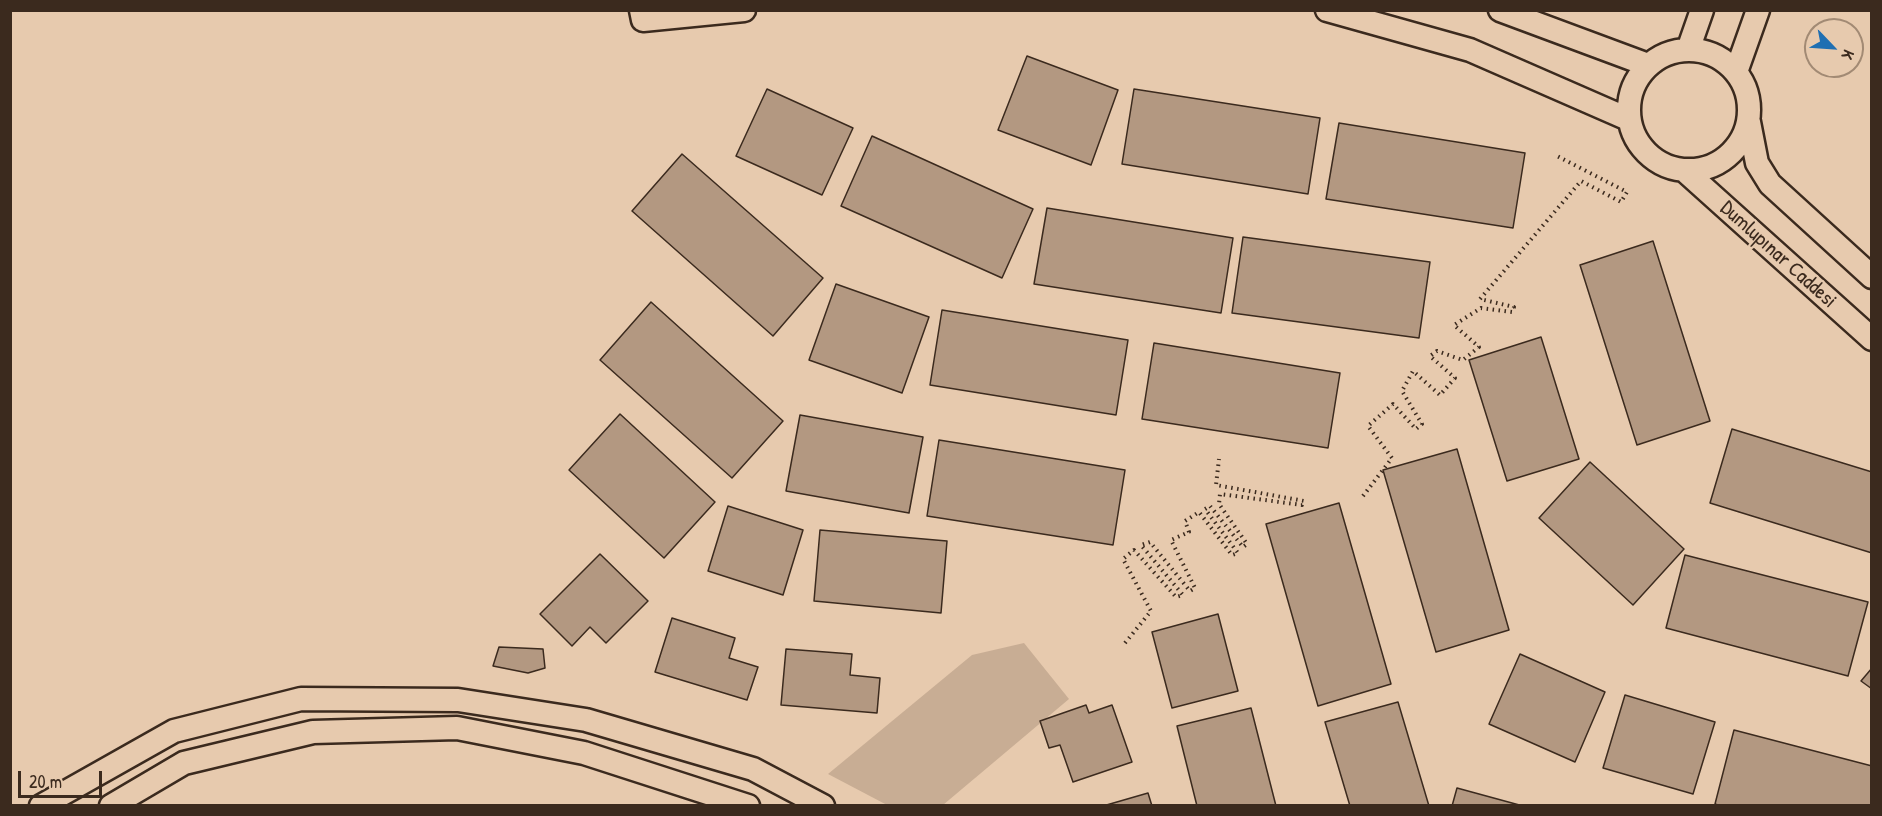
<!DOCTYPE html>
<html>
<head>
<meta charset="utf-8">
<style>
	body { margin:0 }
	#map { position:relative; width:1882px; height:816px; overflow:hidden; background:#e7caae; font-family:"Patrick Hand",sans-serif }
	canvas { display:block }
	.frame { position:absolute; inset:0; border:12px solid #3b2a1e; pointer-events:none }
	.north { position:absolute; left:1804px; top:18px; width:60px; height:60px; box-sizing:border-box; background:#e7caae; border:2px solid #a28a74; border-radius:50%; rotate:115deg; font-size:16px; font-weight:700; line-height:24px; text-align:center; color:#3b2a1e }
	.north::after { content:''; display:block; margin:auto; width:21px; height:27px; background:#1f6fb2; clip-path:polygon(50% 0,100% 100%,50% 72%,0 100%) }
	.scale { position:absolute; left:18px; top:771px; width:84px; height:27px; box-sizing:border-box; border:3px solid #3b2a1e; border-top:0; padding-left:8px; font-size:18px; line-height:21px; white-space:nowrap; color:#3b2a1e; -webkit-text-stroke:4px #e7caae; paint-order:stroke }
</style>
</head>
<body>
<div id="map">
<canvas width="1882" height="816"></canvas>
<div class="frame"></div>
<div class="north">K</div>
<div class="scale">20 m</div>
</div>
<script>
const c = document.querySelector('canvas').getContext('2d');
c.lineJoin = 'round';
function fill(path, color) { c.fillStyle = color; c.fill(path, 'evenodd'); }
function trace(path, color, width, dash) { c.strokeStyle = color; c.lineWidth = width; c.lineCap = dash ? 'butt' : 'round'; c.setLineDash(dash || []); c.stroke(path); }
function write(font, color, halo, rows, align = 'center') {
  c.font = font + ' "Patrick Hand",sans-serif'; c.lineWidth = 4.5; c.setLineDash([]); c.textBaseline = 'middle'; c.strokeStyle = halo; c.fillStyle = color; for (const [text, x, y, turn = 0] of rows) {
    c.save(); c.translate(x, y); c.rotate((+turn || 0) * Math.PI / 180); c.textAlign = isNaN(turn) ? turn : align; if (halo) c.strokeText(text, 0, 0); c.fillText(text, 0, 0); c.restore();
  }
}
fill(new Path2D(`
	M1024,643L1069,699L943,805H887L828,774L972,655Z`), '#c8ad94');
const building = new Path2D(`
	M1027,56L1118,90L1091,165L998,130Z
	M767,89L853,128L822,195L736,156Z
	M1134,89L1320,118L1308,194L1122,164Z
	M1339,123L1525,153L1513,228L1326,199Z
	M872,136L1033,209L1002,278L841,206Z
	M682,154L823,278L773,336L632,211Z
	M1047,208L1233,238L1221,313L1034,284Z
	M1243,237L1430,262L1419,338L1232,313Z
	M1653,241L1710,421L1637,445L1580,265Z
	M836,284L929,317L902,393L809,360Z
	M651,302L783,421L732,478L600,360Z
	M942,310L1128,340L1116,415L930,385Z
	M1541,337L1579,459L1507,481L1469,360Z
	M1154,343L1340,373L1328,448L1142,419Z
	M620,414L715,502L664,558L569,470Z
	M800,415L923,437L909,513L786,491Z
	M1732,429L1872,472V553L1710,503Z
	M939,440L1125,470L1113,545L927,516Z
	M1457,449L1509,630L1436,652L1383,470Z
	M1590,462L1684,549L1633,605L1539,518Z
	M1339,503L1391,684L1318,706L1266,524Z
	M728,506L803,530L783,595L708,571Z
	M820,530L947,541L941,613L814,601Z
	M600,554L648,601L606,643L590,627L572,646L540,614Z
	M1685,555L1868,602L1848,676L1666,628Z
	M1218,614L1238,691L1172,708L1152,632Z
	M672,618L735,638L729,658L758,667L747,700L655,672Z
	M499,647L543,649L545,668L528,673L493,666Z
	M786,649L852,654L850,675L880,678L877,713L781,705Z
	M1520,654L1605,692L1575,762L1489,724Z
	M1872,668V689L1861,681Z
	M1625,695L1715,722L1693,794L1603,768Z
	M1398,702L1429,806H1350L1325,722Z
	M1086,705L1089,713L1112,705L1132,762L1073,782L1060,745L1049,748L1040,721Z
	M1251,708L1276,806H1197L1177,726Z
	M1734,730L1872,766V806H1721L1715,804Z
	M1457,788L1523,806H1452Z
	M1148,793L1152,806H1103Z`);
fill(building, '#b39881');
trace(building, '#3b2a1e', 1.5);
const minor = new Path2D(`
	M641,10L643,20L744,10
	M1327,10L1470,50L1628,119
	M1500,10L1648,65
	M1629 110a60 60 0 1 1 120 0a60 60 0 1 1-120 0Z
	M1688,50L1702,10
	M1736,72L1758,10
	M1749,122L1757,163L1770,184L1872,277
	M1685,171L1872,339
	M41,806L174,731L301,699L458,700L586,720L753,769L823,806
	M111,806L184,763L313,732L457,728L584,753L748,806`);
trace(minor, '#3b2a1e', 27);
trace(new Path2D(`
	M1363,496L1392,458L1368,426L1393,404L1416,429L1422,424L1402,391L1413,371L1440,395L1455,378L1430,356L1437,351L1463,360L1479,347L1454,325L1481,308L1512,312L1514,307L1480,299L1581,181L1621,202L1627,192L1555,155
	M1125,643L1151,611L1123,559L1134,550L1176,597L1183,595L1141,545L1150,542L1190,591L1195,588L1171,540L1189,532L1185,521L1199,512L1232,555L1238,553L1205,509L1210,506L1243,547L1247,544L1219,504L1220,494L1302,505L1304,501L1216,485L1219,459`), '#3b2a1e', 4, [1.5, 4.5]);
trace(minor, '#e7caae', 22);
write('21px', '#3b2a1e', '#e7caae', [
	["Dumlupınar Caddesi",1778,255,42]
]);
</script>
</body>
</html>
